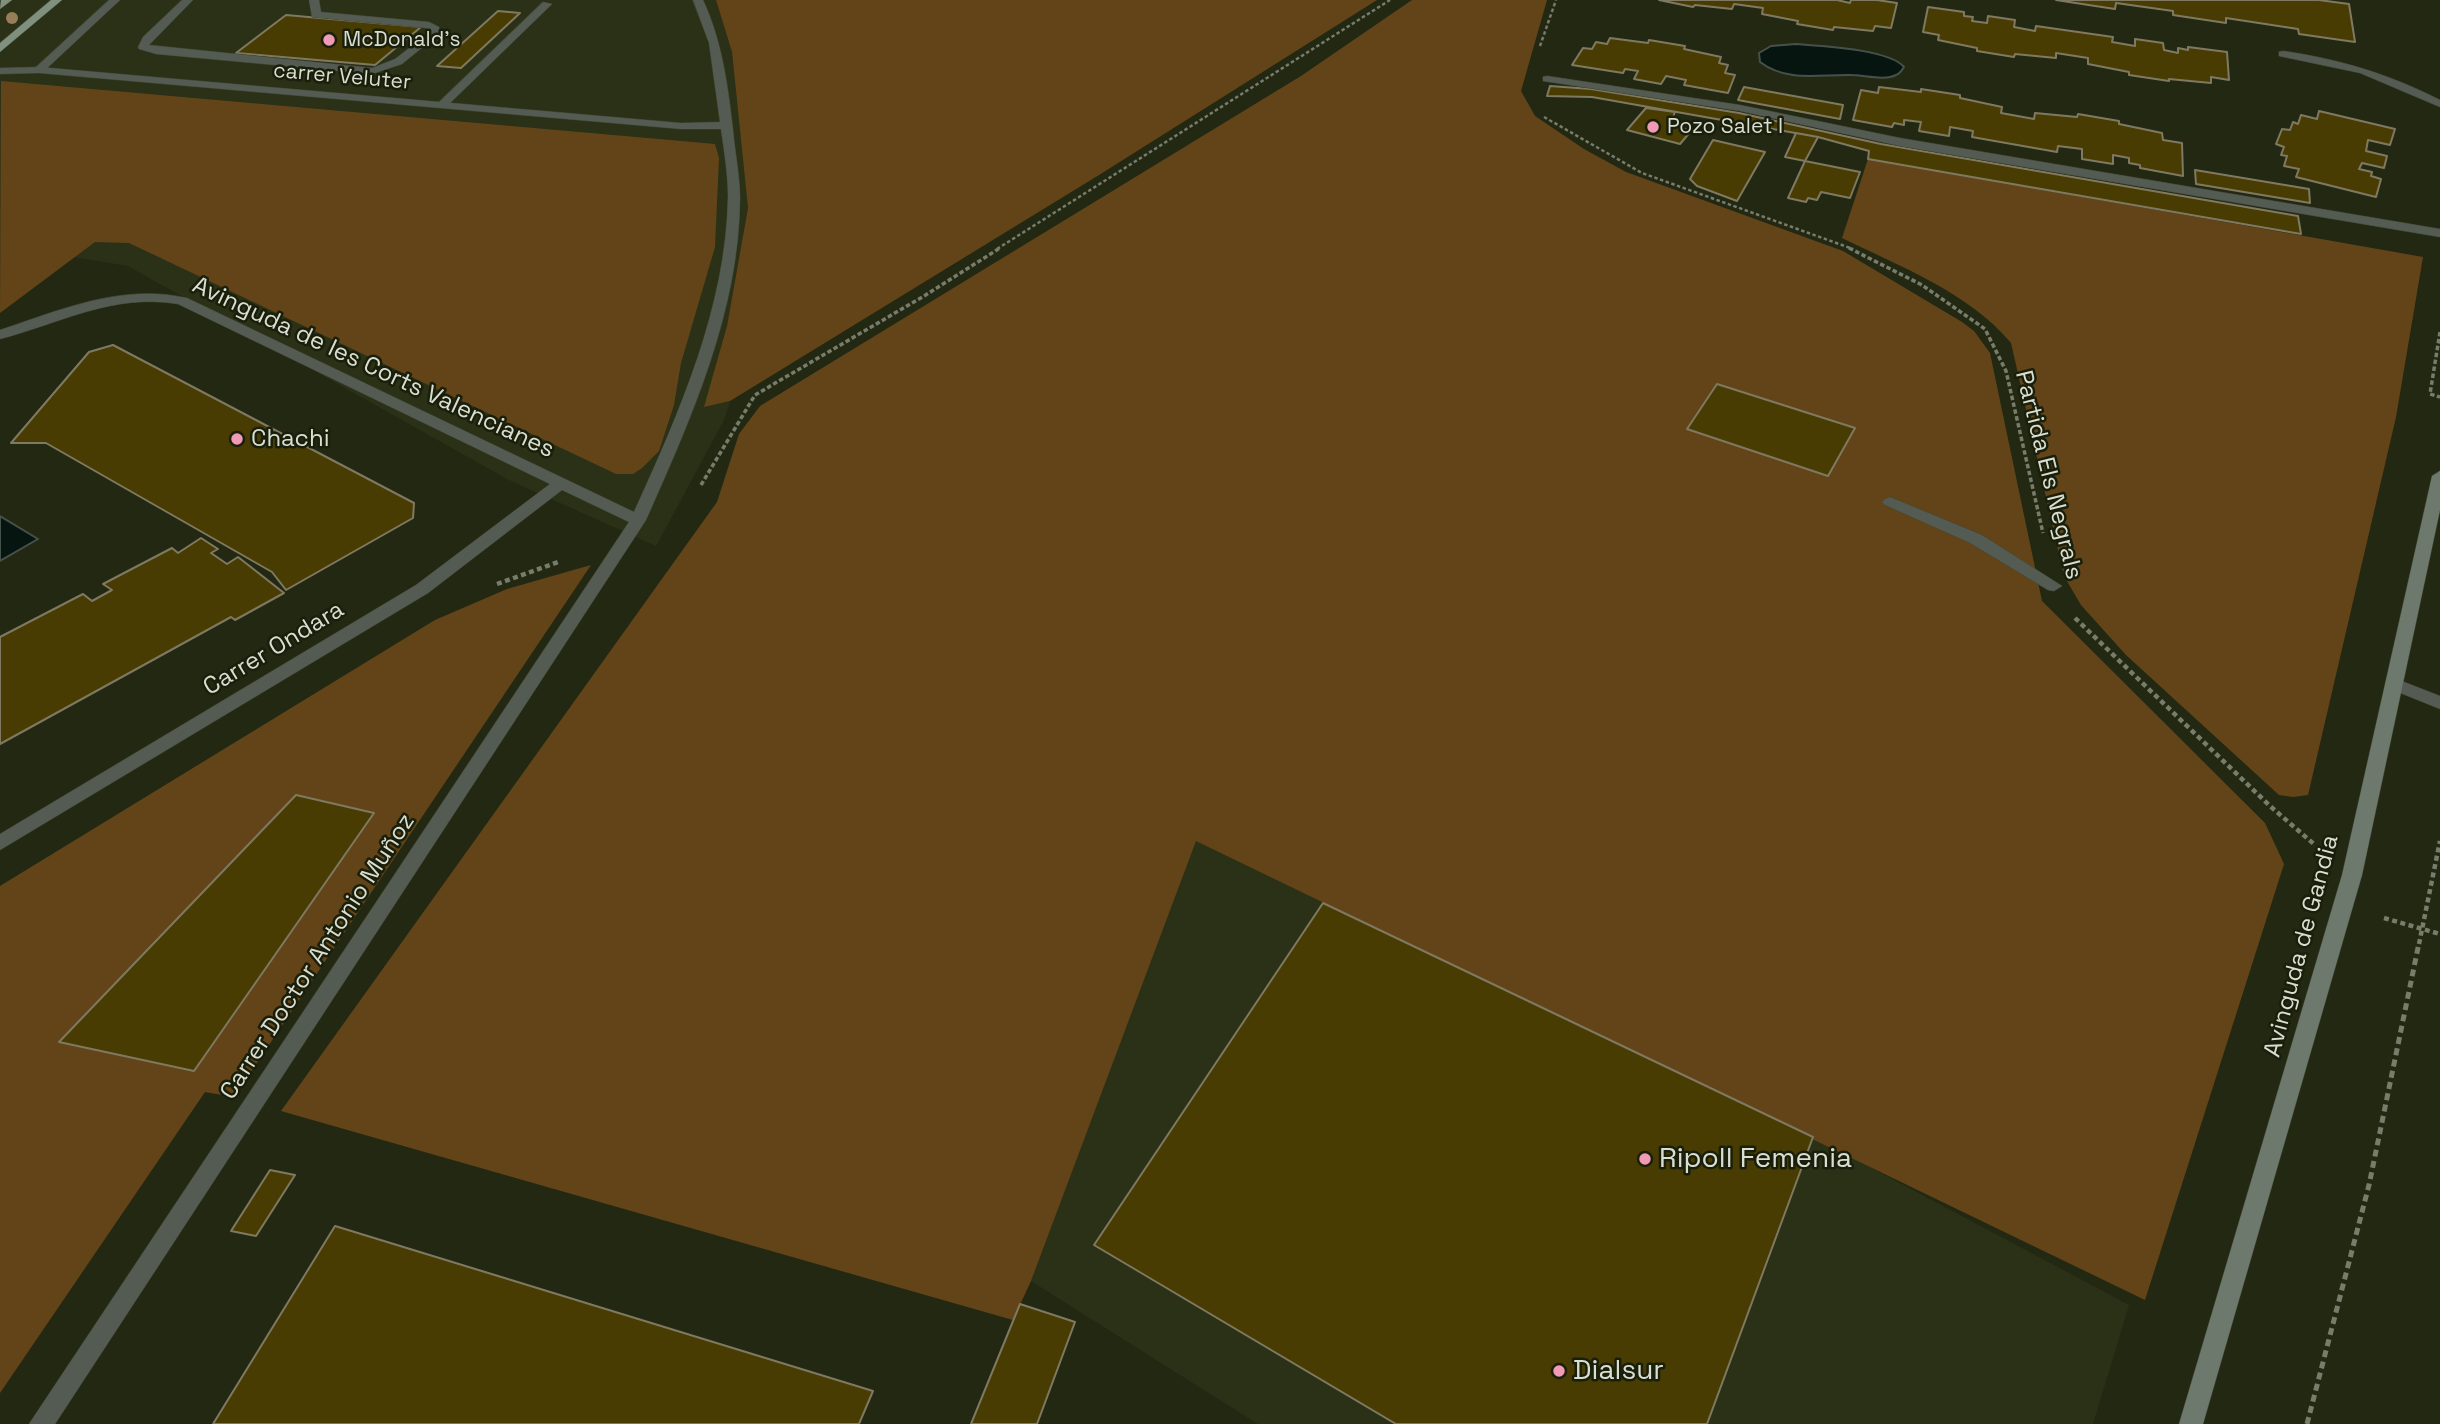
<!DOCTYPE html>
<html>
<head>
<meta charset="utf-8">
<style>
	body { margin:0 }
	canvas { display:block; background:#232813 }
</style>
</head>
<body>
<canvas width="2440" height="1424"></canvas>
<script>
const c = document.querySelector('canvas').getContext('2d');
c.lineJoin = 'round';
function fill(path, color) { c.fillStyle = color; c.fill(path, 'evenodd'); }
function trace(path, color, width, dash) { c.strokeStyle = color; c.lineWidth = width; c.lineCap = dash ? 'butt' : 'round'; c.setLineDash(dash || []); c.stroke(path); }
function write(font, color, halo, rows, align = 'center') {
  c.font = font + ' "Space Grotesk",sans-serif'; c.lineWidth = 5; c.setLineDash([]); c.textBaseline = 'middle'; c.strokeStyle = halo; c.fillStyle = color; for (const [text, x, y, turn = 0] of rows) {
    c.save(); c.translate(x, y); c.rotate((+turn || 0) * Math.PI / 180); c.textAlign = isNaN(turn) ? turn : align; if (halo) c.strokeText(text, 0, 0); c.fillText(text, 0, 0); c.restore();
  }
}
fill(new Path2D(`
	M0,0H716L732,52L748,208L727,326L705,406L730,401L724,420L656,546L509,480L128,266L0,245Z
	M1196,840L1813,1137L2129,1305L2093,1424H1258L1031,1281Z`), '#2b3116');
fill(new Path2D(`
	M716,0H1377L1099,175L730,401L704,407L727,326L748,208L732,52Z
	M1412,0H1547L1521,91L1535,116L1584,149L1626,172L1843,251L1962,322L1974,331L1990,353L2042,601L2265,823L2284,864L2145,1300L1196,841L1031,1281L1013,1320L281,1111L717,502L739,434L760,406L1301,76Z
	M1,81L715,144L719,158L715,247L681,363L674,405L659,451L642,468L633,474H616L129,243L95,242L0,313Z
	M1868,159L2423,257L2396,417L2308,795L2293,797L2279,795L2126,655L2081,605L2064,576L2011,343C1970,293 1899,266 1842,238Z
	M591,565L234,1097L205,1092L0,1393V886L435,620L507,589Z`), '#634418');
const water = new Path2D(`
	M1796,44C1820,46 1889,49 1904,67C1902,70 1900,74 1896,75C1885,81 1864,75 1852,75C1820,74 1788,83 1760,62L1759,53L1771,46Z
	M0,516L38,539L0,561Z`);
fill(water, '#061510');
trace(water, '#46514a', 2);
const building = new Path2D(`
	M1659,0H1837L1850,3L1851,0H1877L1897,3L1891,28L1875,26L1873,31L1834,27L1833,30L1797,24L1798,21L1762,14L1763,8L1734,4L1732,9L1695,5L1693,7Z
	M2056,0H2319L2349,4L2355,42L2299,34L2298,29L2226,18V23L2173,15V11L2116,3L2115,9Z
	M1928,7L1964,12V16L1973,17L1972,21L1987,23L1988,16L2015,20L2014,27L2035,31L2036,26L2113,37L2112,42L2135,46V39L2163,43L2164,50L2178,53V48L2188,50V47L2227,52L2229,80L2211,77V83L2169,79V81L2129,75V72L2088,64V58L2056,53V58L2015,54L2014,57L1977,51V48L1938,40L1939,35L1923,32Z
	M498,11L520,13L461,68L437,66Z
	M286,15L421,27L375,65L236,53Z
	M1610,38L1648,43L1649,40L1685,46L1684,49L1721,57L1719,63L1728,65L1725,73L1735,75L1728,93L1684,85L1686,80L1666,76L1661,84L1634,79L1638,71L1625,69L1623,73L1572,65L1583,48L1592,49L1596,42L1607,44Z
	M1550,86L1591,89L1739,113L1881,144L2298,216L2301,234L1868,159L1869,151L1818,137L1592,97L1547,96Z
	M1744,87L1843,105L1840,119L1738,100Z
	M1879,87L1921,92V89L1960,95V98L2002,107L2001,113L2034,119L2035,113L2077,117L2078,114L2119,121V124L2162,133L2163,140L2182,143L2183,176L2140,168V165L2129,163V158L2113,155V164L2082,159V149L2058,146L2057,152L1972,137L1973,131L1950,127L1949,136L1919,131L1921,122L1904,120V125L1894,123L1892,127L1853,120L1861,90L1878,93Z
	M1646,108L1675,112L1670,125L1691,131L1680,144L1627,130Z
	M2319,111L2395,129L2390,145L2368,140L2366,151L2387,156L2384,168L2362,163L2359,169L2372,172L2371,176L2381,179L2376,197L2296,177L2299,169L2284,166L2287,156L2281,155L2284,147L2276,144L2282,129L2290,130L2293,122L2298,124L2301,115L2317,119Z
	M1796,133L1818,137L1805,161L1785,157Z
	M1713,140L1765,152L1737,201L1697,186L1690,179Z
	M1805,161L1860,172L1850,198L1821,192L1817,200L1808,198L1806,202L1788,198Z
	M2195,170L2309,189L2310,203L2196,184Z
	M113,345L414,503L413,518L286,590L272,572L46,443H11L89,352Z
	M1717,384L1855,428L1828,476L1687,429Z
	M201,538L218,549L211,553L227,564L238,557L284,593L235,620L231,617L0,744V637L83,594L92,601L112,590L103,584L172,548L178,553Z
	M296,795L374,813L194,1071L59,1042Z
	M1323,903L1813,1137L1707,1424H1396L1094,1245Z
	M270,1170L295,1175L256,1236L231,1231Z
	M335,1226L873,1391L859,1424H213Z
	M1020,1304L1075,1322L1037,1424H971Z`);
fill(building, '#483c02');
trace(building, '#7f7961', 2);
const service = new Path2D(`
	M109,0H120L43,72H35V68Z
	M182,0H193L149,45L372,68L395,59L430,32L426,28L312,17L309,0H319L321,12L429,22L439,27L440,33L402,64L372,74L156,54L139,49L138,47L143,37Z
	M543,2L552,4L446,107H438V103Z
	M2283,51C2339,59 2389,74 2440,100V107L2360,73L2279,56V52Z
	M1547,76L1740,105L1900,138L2440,229V237L1900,146L1740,111L1543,81V77Z
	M1890,497L1982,535L2062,586L2054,591L2048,590L1970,543L1885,505L1882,502L1885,499Z`);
const minor = new Path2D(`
	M693,0H703C722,41 728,85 733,130C735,153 740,176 740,199C739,312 691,419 646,520L55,1424H29L629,522L562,490L428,593L0,850V834L416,585L550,484L178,304C113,293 61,323 0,339V330C60,310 122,283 187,298L634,512C679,413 726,308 728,197C728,174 724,151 721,129H681L39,73L0,74V68L39,67L681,123L720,122L709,43Z
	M2394,678L2440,696V709L2388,688L2385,684Z`);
const secondary = new Path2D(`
	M2440,471V510L2362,875L2203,1424H2179L2342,875L2432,476Z`);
const primary = new Path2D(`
	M12,0L0,9L1,0Z
	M51,0H62L0,52V43Z`);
trace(service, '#404531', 1);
trace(minor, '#404531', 1);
trace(secondary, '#404531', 1);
trace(primary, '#404531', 1);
trace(new Path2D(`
	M1540,46L1556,0
	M1544,117L1642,173L1853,249
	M997,249L1390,0`), '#777c6b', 2.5, [3.5, 2.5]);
trace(new Path2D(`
	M1849,248L1922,285L1985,329L2006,371L2043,533
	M2440,332L2430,394L2440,397
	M701,485L755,395L924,296L1000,248`), '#777c6b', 3.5, [4.5, 2.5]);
trace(new Path2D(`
	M497,584L561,561
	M2075,618L2270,806L2315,845
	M2384,918L2440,934
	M2419,944L2440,841`), '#777c6b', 4.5, [5, 3.5]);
trace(new Path2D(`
	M2307,1424L2369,1185L2419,943`), '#777c6b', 5, [7, 4.5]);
fill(service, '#535b53');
fill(minor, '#535b53');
fill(secondary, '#6c796c');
fill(primary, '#7f907f');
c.fillStyle = '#967f56';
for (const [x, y] of [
	[12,18]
]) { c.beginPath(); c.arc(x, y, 6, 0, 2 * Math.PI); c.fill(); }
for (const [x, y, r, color] of [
	[329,40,7,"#f09ab6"],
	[1653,127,7,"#f09ab6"],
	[237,439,7,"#f09ab6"],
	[1645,1159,7,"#f09ab6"],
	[1559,1371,7,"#f09ab6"]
]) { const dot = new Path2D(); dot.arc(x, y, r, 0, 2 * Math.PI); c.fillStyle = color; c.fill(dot); trace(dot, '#191f0a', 2.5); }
write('21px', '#daded1', '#191f0a', [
	["McDonald's",343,40],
	["Pozo Salet I",1667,127]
], 'left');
write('21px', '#daded1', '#191f0a', [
	["carrer Veluter",342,77,5]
]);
write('24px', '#daded1', '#191f0a', [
	["Avinguda de les Corts Valencianes",373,368,25],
	["Partida Els Negrals",2048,475,76],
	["Carrer Ondara",274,649,-31],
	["Avinguda de Gandia",2302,946,-75],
	["Carrer Doctor Antonio Muñoz",318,957,-57]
]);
write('24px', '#daded1', '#191f0a', [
	["Chachi",251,439]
], 'left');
write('28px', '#daded1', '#191f0a', [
	["Ripoll Femenia",1659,1159],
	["Dialsur",1573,1371]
], 'left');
</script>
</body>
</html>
